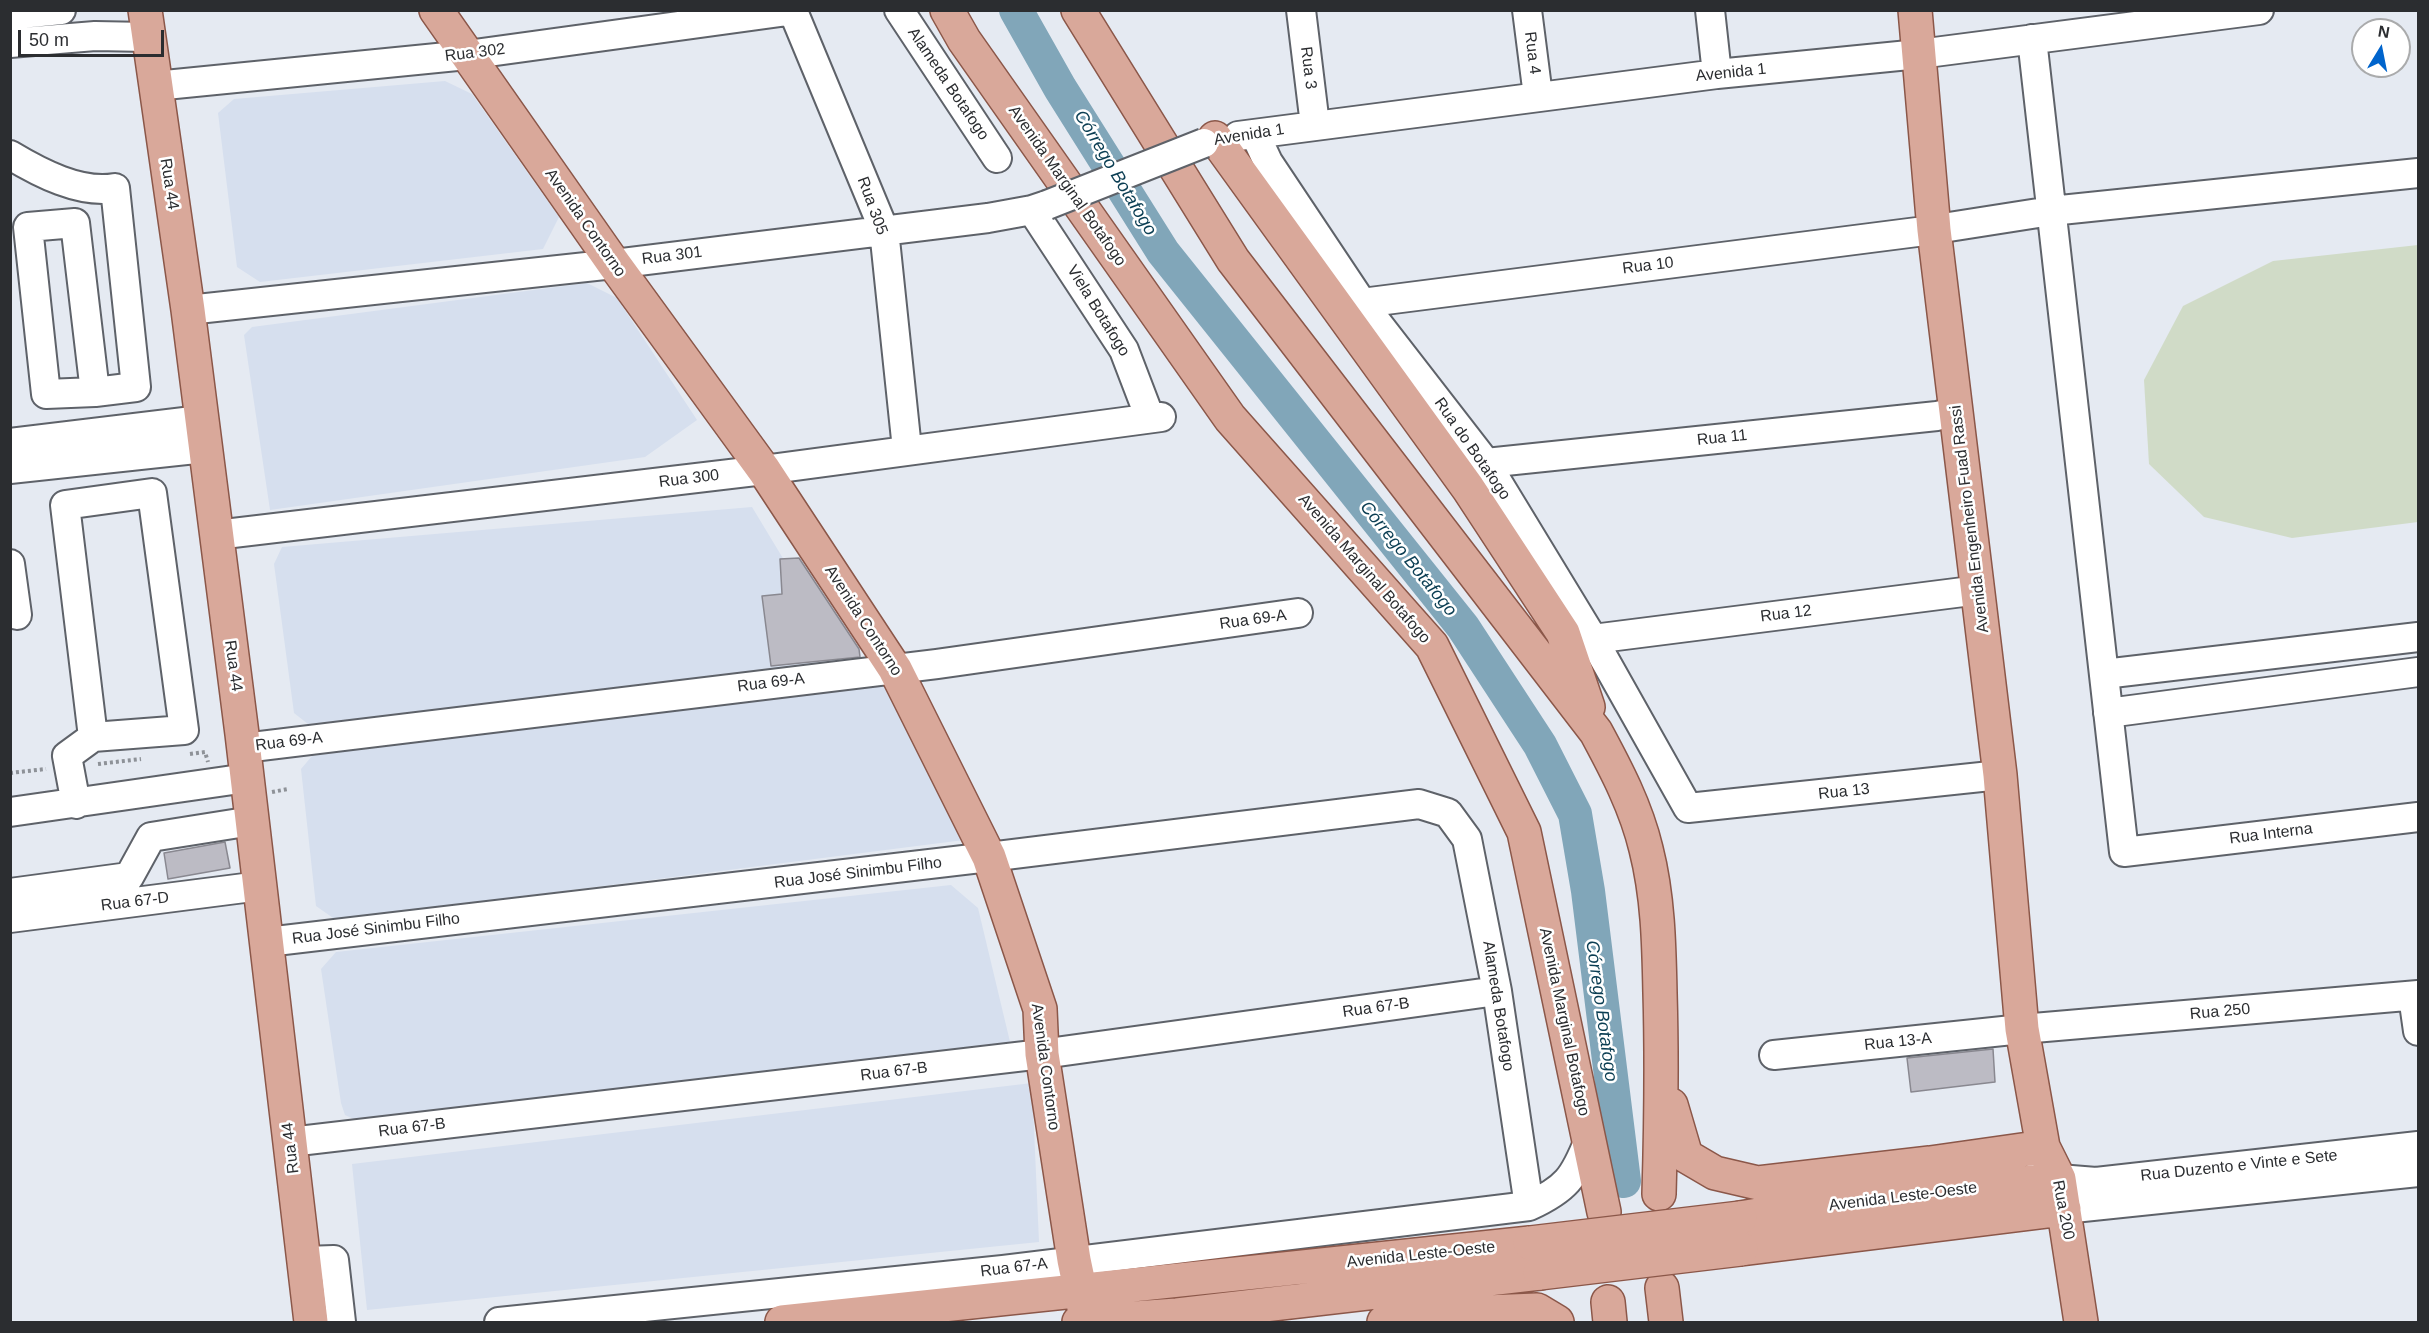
<!DOCTYPE html>
<html>
<head>
<meta charset="utf-8">
<style>
	body { margin:0 }
	#map { position:relative; width:2429px; height:1333px; overflow:hidden; background:#e5eaf2; font-family:Arial,sans-serif }
	canvas { display:block }
	.frame { position:absolute; inset:0; border:12px solid #2b2d30; pointer-events:none }
	.north { position:absolute; left:2351px; top:18px; width:60px; height:60px; box-sizing:border-box; background:#fff; border:2px solid #aaabac; border-radius:50%; rotate:10deg; font-size:16px; font-weight:700; line-height:24px; text-align:center; color:#2b2d30 }
	.north::after { content:''; display:block; margin:auto; width:21px; height:27px; background:#0064cc; clip-path:polygon(50% 0,100% 100%,50% 72%,0 100%) }
	.scale { position:absolute; left:18px; top:30px; width:146px; height:27px; box-sizing:border-box; border:3px solid #2b2d30; border-top:0; padding-left:8px; font-size:18px; line-height:21px; white-space:nowrap; color:#2b2d30; -webkit-text-stroke:4px #fff; paint-order:stroke }
</style>
</head>
<body>
<div id="map">
<canvas width="2429" height="1333"></canvas>
<div class="frame"></div>
<div class="north">N</div>
<div class="scale">50 m</div>
</div>
<script>
const c = document.querySelector('canvas').getContext('2d');
c.lineJoin = 'round';
function fill(path, color) { c.fillStyle = color; c.fill(path, 'evenodd'); }
function trace(path, color, width, dash) { c.strokeStyle = color; c.lineWidth = width; c.lineCap = dash ? 'butt' : 'round'; c.setLineDash(dash || []); c.stroke(path); }
function write(font, color, halo, rows, align = 'center') {
  c.font = font + ' Arial,sans-serif'; c.lineWidth = 5; c.setLineDash([]); c.textBaseline = 'middle'; c.strokeStyle = halo; c.fillStyle = color; for (const [text, x, y, turn = 0] of rows) {
    c.save(); c.translate(x, y); c.rotate((+turn || 0) * Math.PI / 180); c.textAlign = isNaN(turn) ? turn : align; if (halo) c.strokeText(text, 0, 0); c.fillText(text, 0, 0); c.restore();
  }
}
fill(new Path2D(`
	M445,81L472,94L559,217L543,249L260,282L237,267L218,113L234,99Z
	M587,283L617,298L697,420L645,457L270,510L244,335L252,327Z
	M752,507L848,666L308,724L294,713L274,564L282,547Z
	M883,684L902,698L964,840L336,920L316,906L301,769L312,756L790,686Z
	M951,885L978,908L1011,1046L356,1120L345,1115L341,1103L321,969L336,952Z
	M1032,1083L1039,1242L367,1310L352,1164Z`), '#d6dfee');
fill(new Path2D(`
	M2418,245V522L2292,538L2204,517L2149,464L2144,380L2183,306L2273,261Z`), '#d0dbc7');
trace(new Path2D(`
	M1016,10L1060,88L1163,252L1463,627L1540,745L1575,814L1588,891L1624,1181`), '#81a6b9', 34);
const building = new Path2D(`
	M799,558L859,649L860,657L771,666L762,596L782,594L780,559Z
	M225,842L230,868L168,879L164,853Z
	M1993,1049L1995,1082L1911,1092L1907,1058Z`);
fill(building, '#bcbbc4');
trace(building, '#898890', 1.5);
const minor = new Path2D(`
	M899,10L997,158
	M1301,10L1315,125
	M1527,10L1538,96
	M1710,10L1717,74
	M793,11L884,230L907,449
	M10,15L61,10
	M2032,39L2124,852L2418,817
	M10,43L95,36L148,37
	M155,86L467,55L795,10
	M1255,134L1268,162L1362,303L1486,463L1593,639L1688,808L2000,775
	M1238,136L1717,74L1919,54L2259,10
	M10,155C40,173 80,194 115,188L136,387L95,392L46,394L28,227L75,223L95,392
	M1032,210L1124,350L1150,418
	M1362,303L1917,232L2051,211L2418,173
	M188,310L614,264L988,218L1032,210L1047,205
	M10,443L201,420
	M1486,463L1937,416L1957,411
	M10,469L205,448
	M216,535L764,470L1161,417
	M10,564L17,615
	M1593,639L1979,590
	M2104,674L2418,637
	M2108,713L2418,672
	M244,748L937,664L1298,613
	M76,804L67,756L93,737L184,730L152,493L65,505L93,737
	M10,812L247,778
	M10,893L129,877L151,837L252,821
	M10,918L260,886
	M267,942L989,857L1419,804L1448,813L1467,839L1497,991L1529,1206
	M2413,996L2418,1031
	M1774,1055L2022,1029L2418,995
	M290,1142L1042,1054L1497,991
	M2041,1169L2059,1179L2096,1182L2418,1146
	M2064,1209L2418,1172
	M304,1261L334,1260L341,1322
	M499,1322L1003,1270L1529,1206C1566,1189 1574,1178 1589,1140`);
const major = new Path2D(`
	M145,10L188,310L242,734L311,1322
	M436,10L614,264L764,470L895,669L989,857L1040,1009L1042,1054L1074,1260L1087,1322
	M947,10L964,40L1230,418L1432,646L1524,832L1604,1212
	M1078,10L1233,260L1596,732C1616,769 1636,807 1646,849C1658,896 1659,944 1660,993C1662,1060 1661,1127 1659,1194
	M1915,10L1934,230L2000,775L2022,1029L2043,1147L2059,1179L2081,1322
	M1215,138L1468,488L1563,633L1588,707
	M1671,1105L1686,1156L1715,1173L1758,1183L1930,1163L2043,1147
	M1740,1218L1788,1210L2059,1179
	M1741,1249L2064,1209
	M1662,1288L1666,1322
	M1608,1302L1610,1322
	M782,1322L1530,1243
	M1079,1322L1177,1315L1540,1273
	M1384,1322L1486,1312L1537,1310L1557,1322`);
trace(minor, '#5e6269', 32);
trace(major, '#8b5749', 36);
trace(new Path2D(`
	M190,754L205,752L208,762
	M98,764L141,759
	M10,773L46,769
	M272,792L288,789`), '#8e9298', 4, [3, 3]);
trace(minor, '#fff', 28);
trace(major, '#d9a89a', 33);
const minorBridge = new Path2D(`
	M1047,205L1204,143`);
const majorBridge = new Path2D(`
	M1530,1243L1740,1218
	M1540,1273L1741,1249`);
trace(minorBridge, '#5e6269', 32, []);
trace(majorBridge, '#8b5749', 36, []);
trace(minorBridge, '#fff', 28);
trace(majorBridge, '#d9a89a', 33);
write('16px', '#2b2d30', '#fff', [
	["Rua 302",475,53,-7],
	["Rua 4",1532,53,83],
	["Rua 3",1308,68,83],
	["Avenida 1",1731,73,-6],
	["Alameda Botafogo",948,84,56],
	["Avenida 1",1249,135,-9],
	["Rua 44",169,184,81],
	["Avenida Marginal Botafogo",1067,186,55],
	["Rua 305",872,206,70],
	["Avenida Contorno",585,223,55],
	["Rua 301",672,256,-7],
	["Rua 10",1648,266,-7],
	["Viela Botafogo",1098,311,58],
	["Rua 11",1722,438,-6],
	["Rua do Botafogo",1472,449,55],
	["Rua 300",689,479,-7],
	["Avenida Engenheiro Fuad Rassi",1970,519,-97],
	["Avenida Marginal Botafogo",1364,569,49],
	["Rua 12",1786,614,-7],
	["Rua 69-A",1253,620,-8],
	["Avenida Contorno",863,621,57],
	["Rua 44",233,666,82],
	["Rua 69-A",771,683,-7],
	["Rua 69-A",289,742,-7],
	["Rua 13",1844,792,-6],
	["Rua Interna",2271,834,-7],
	["Rua José Sinimbu Filho",858,873,-7],
	["Rua 67-D",135,902,-7],
	["Rua José Sinimbu Filho",376,929,-7],
	["Alameda Botafogo",1498,1006,81],
	["Rua 67-B",1376,1008,-8],
	["Rua 250",2220,1012,-5],
	["Avenida Marginal Botafogo",1564,1022,78],
	["Rua 13-A",1898,1042,-6],
	["Avenida Contorno",1045,1067,82],
	["Rua 67-B",894,1072,-7],
	["Rua 67-B",412,1128,-7],
	["Rua 44",291,1148,-97],
	["Rua Duzento e Vinte e Sete",2239,1166,-6],
	["Avenida Leste-Oeste",1903,1197,-7],
	["Rua 200",2063,1210,79],
	["Avenida Leste-Oeste",1421,1255,-6],
	["Rua 67-A",1014,1268,-7]
]);
write('italic 18px', '#0b3e53', '#fff', [
	["Córrego Botafogo",1115,173,59],
	["Córrego Botafogo",1408,559,51],
	["Córrego Botafogo",1601,1011,82]
]);
</script>
</body>
</html>
